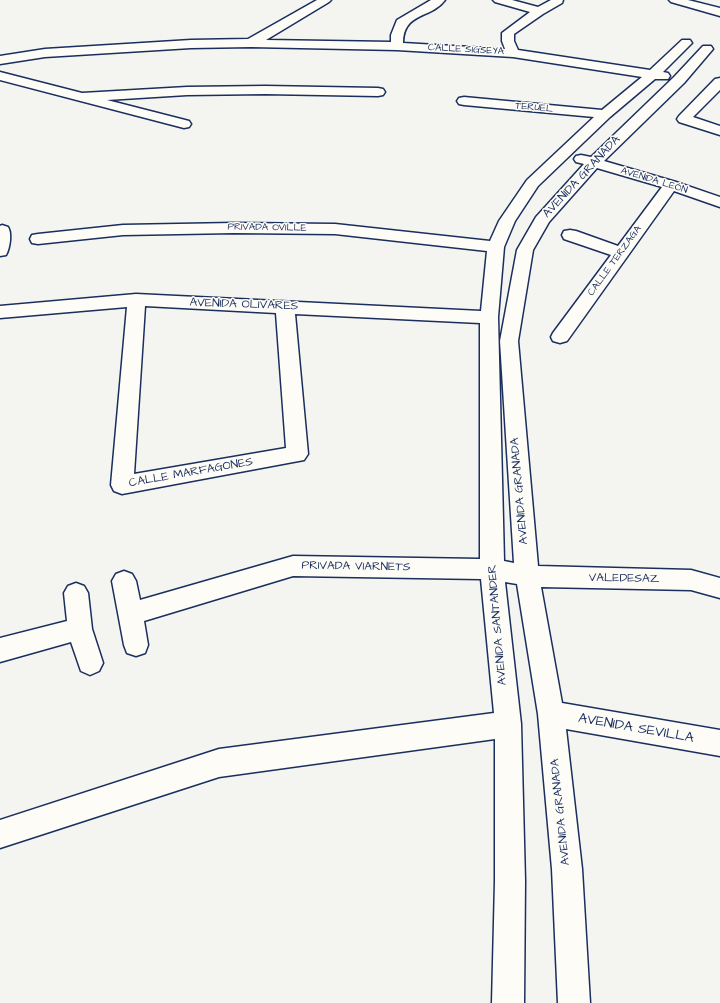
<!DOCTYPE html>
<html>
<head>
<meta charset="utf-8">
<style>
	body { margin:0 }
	canvas { display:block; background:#f4f4f1 }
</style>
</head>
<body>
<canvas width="720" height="1003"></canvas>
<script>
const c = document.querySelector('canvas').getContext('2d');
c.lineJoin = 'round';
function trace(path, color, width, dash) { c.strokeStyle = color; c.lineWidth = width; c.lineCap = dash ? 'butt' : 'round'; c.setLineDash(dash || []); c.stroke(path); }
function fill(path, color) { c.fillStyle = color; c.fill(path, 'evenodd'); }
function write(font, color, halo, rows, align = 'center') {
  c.font = font + ' "Architects Daughter",sans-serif'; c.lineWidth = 3; c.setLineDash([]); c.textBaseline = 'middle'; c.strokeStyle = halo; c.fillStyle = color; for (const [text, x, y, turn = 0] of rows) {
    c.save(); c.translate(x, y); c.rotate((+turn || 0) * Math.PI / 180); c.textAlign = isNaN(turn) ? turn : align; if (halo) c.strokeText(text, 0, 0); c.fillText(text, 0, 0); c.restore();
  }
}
const minor = new Path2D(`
	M317,0H331L329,2L266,40L391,42V35L397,20L431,0H445C431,19 403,12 403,43L505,49L502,41V33L530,12L495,2L493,0H512L538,7L551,0H563L562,3L543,14L514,34V41L518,50L650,70L682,40H690L692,43L663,72L668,73L670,76L668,79H655L610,117L538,186L515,221L504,247L498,317L504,561L514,563L500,341L517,250L536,217L584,164L576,162L574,159L576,156L581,155L591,157L674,77L703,46H711L713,49L684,83L604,161L676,182L720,197V207L674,191L567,341L560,343L553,341L551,337L553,333L611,255L564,239L562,235L564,231L570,230L576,231L618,246L662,187L597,168L549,222L533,250L518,341L538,566L691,570L720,578V598L691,590L541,587L562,703L720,730V756L566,729L582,869L590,1003H558L552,869L538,714L517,584L505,582L521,724L525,881L524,1003H492L495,881V739L219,777L0,848V820L219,749L494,713L481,579L293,576L144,621L148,645L145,653L136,656L127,653L124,645L112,581L116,574L124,571L132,574L136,581L140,600L293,556L480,559V323L295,314L308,454L304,460L122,494L114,491L111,485L127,307L0,318V306L136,294L481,311L487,251L335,234L234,233L123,235L38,244L32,243L30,239L32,235L38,234L123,225L234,223L335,224L490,241L499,221L527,180L594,117L464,105L459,104L457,101L459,98L464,97L602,110L642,77L513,57L397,50L251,47L191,48L45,57L0,64V56L45,49L191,40L248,39ZM145,306L276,313L286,448L134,474Z
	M669,0H688L720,8V16L671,2Z
	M0,72L82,93L187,87L265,86L378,88L383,89L385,92L383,95L378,96L265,94L187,95L107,100L189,121L191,124L189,127L184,128L0,80Z
	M720,78V90L693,117L720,126V135L679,122L677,119L679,116L715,79Z
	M2,225L8,227C12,233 10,248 6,255L0,256V226Z
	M76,583L84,586L88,593L92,629L103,663L99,671L90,675L81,671L71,642L0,662V638L67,621L64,593L68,586Z`);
trace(minor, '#1b2f5e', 3);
fill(minor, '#fdfcf7');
write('10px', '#1b2f5e', '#fdfcf7', [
	["CALLE SIGSEYA",466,50,3],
	["TERUEL",534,108,5],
	["AVENIDA LEÓN",654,181,17],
	["PRIVADA OVILLE",267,228,1],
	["CALLE TERZAGA",615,261,-54]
]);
write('12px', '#1b2f5e', '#fdfcf7', [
	["AVENIDA GRANADA",582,177,-47],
	["AVENIDA OLIVARES",244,305,2],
	["CALLE MARFAGONES",191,473,-10],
	["AVENIDA GRANADA",520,491,-95],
	["PRIVADA VIARNETS",356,567,1],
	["VALEDESAZ",624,579,1],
	["AVENIDA SANTANDER",498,625,-95],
	["AVENIDA GRANADA",561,812,-96]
]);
write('14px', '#1b2f5e', '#fdfcf7', [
	["AVENIDA SEVILLA",636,729,10]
]);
</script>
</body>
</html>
